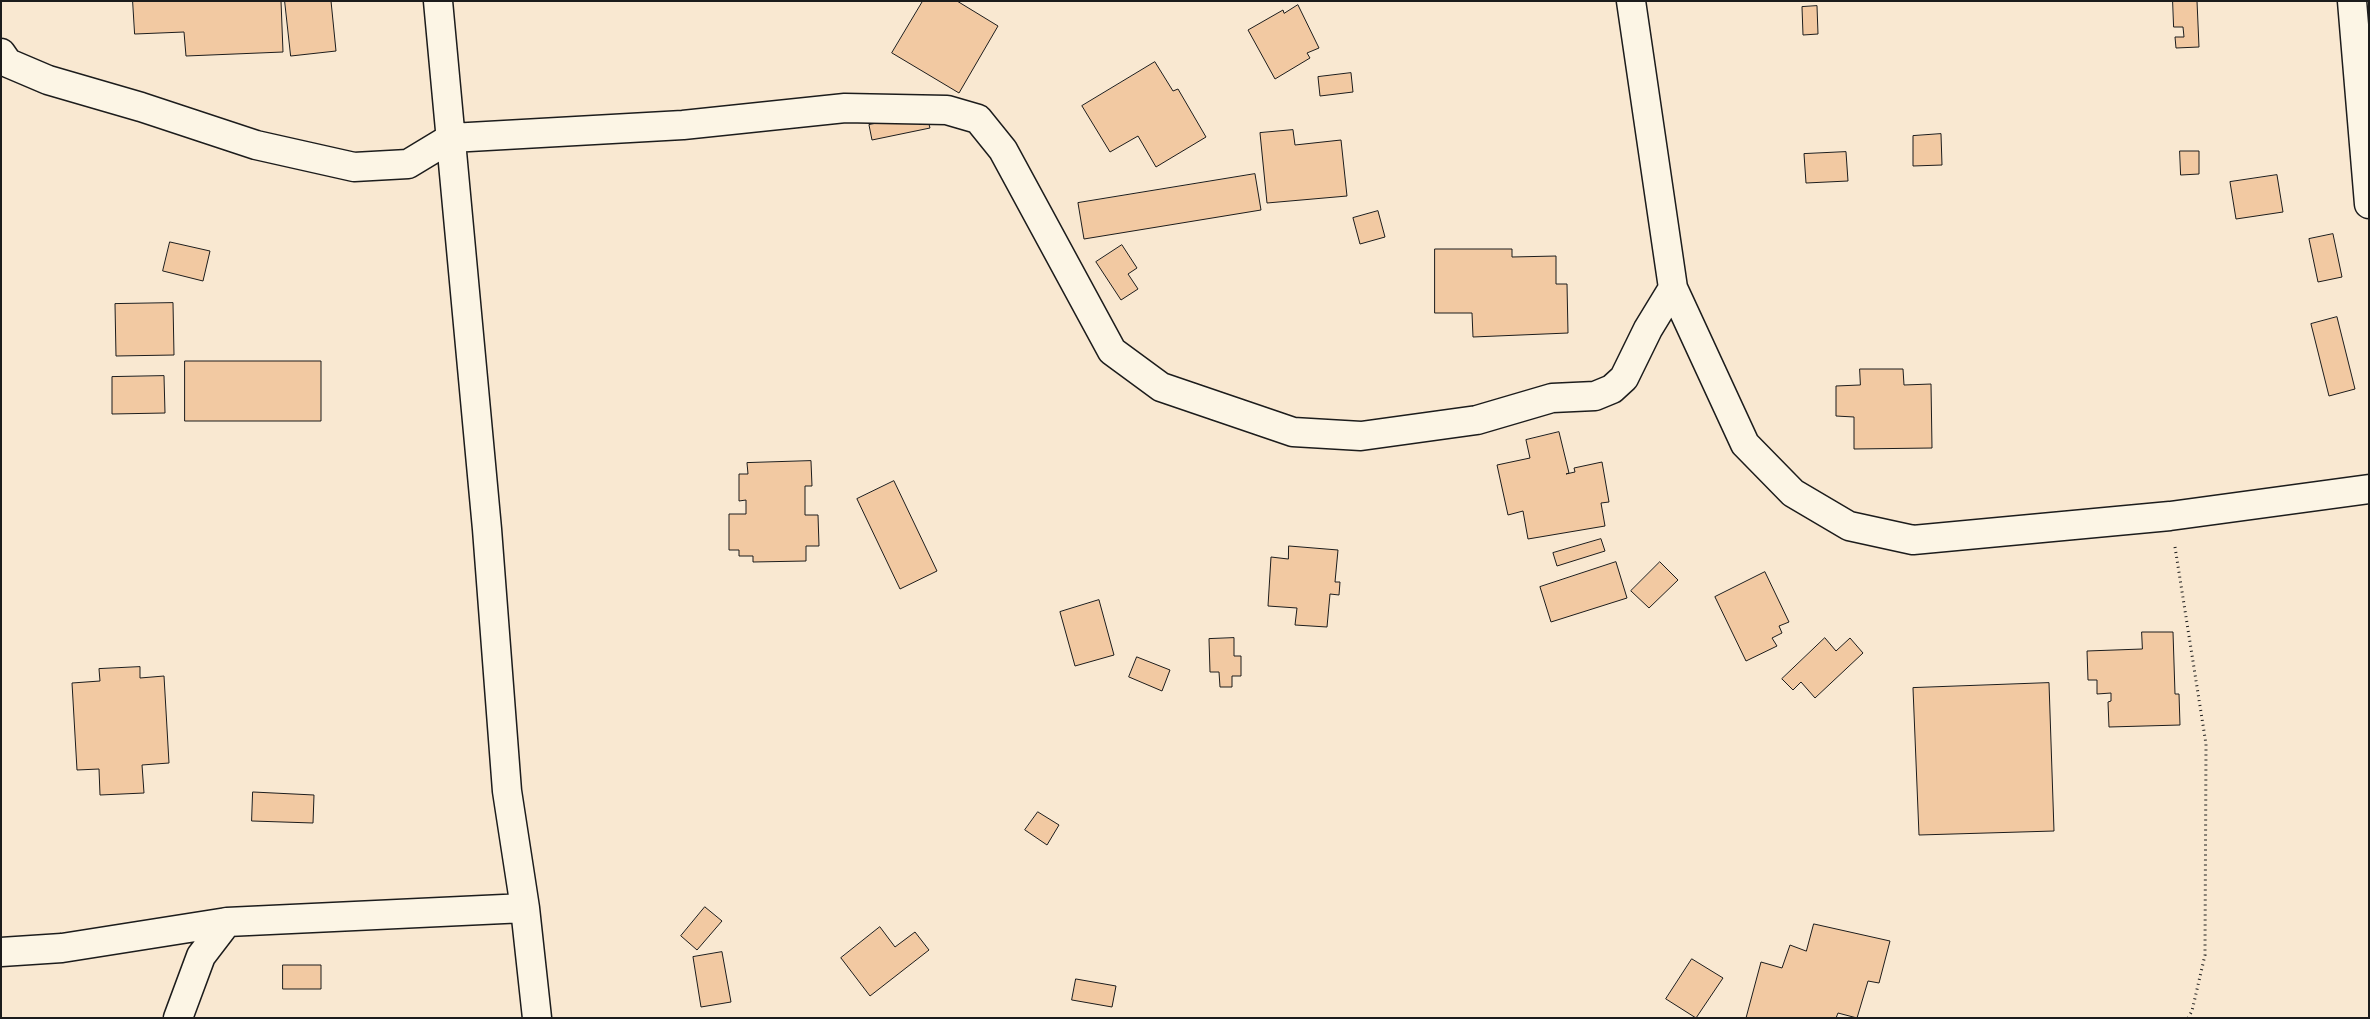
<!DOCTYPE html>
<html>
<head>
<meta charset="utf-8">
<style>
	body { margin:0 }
	#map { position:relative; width:2370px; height:1019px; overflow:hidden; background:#f9e8d1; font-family:Mali,sans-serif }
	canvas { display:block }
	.frame { position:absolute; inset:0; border:2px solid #1c1c1c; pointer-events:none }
</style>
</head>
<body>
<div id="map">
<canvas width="2370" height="1019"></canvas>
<div class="frame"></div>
</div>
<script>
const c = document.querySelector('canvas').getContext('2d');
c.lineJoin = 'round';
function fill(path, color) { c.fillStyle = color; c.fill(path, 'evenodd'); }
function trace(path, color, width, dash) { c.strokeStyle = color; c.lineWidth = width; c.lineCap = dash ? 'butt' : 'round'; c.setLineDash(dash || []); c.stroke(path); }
const building = new Path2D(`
	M133,1H281L283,52L186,56L184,32L135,34Z
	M285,1H331L336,51L291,56Z
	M923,1H957L998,26L959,93L892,53Z
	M2173,1H2197L2199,47L2176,48L2175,37H2184L2183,27H2174Z
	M1298,5L1319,48L1307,53L1310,58L1275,79L1248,30L1283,10L1284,13Z
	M1817,6L1818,34L1803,35L1802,7Z
	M1155,62L1173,91L1178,89L1206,137L1156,167L1138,136L1110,152L1082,106Z
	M1351,73L1353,92L1320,96L1318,77Z
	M926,113L930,128L872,140L869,125Z
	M1293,130L1295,145L1341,140L1347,196L1267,203L1260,133Z
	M1941,134L1942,165L1913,166V136Z
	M2180,151H2199V174L2181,175Z
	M1846,152L1848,181L1806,183L1804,154Z
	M1255,174L1261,210L1084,239L1078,203Z
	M2277,175L2283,212L2236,219L2230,182Z
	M1378,211L1385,237L1360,244L1353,218Z
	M2333,234L2342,277L2318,282L2309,239Z
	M170,242L210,251L203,281L163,271Z
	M1122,245L1137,268L1128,274L1138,289L1121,300L1096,262Z
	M1435,249H1512V257L1556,256V284H1567L1568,333L1473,337L1472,313H1435Z
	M173,303L174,355L116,356L115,304Z
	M2337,317L2355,389L2329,396L2311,324Z
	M185,361H321V421H185Z
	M1860,369H1903L1904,385L1931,384L1932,448L1854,449V417L1836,416V386L1860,385Z
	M164,376L165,413L112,414V377Z
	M1559,432L1569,473L1566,474L1575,472L1574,468L1602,462L1609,502L1601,503L1605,526L1528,539L1523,511L1508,515L1497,465L1530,458L1526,440Z
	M811,461L812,486H805V515H818L819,546H806V561L753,562V556H739V550H729V514H746V500L739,501V474H748L747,463Z
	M894,481L937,571L900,589L857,499Z
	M1601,539L1605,551L1557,566L1553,553Z
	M1289,546L1338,550L1335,582H1340L1339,595L1330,594L1327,627L1295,625L1297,608L1268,606L1271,557L1288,559Z
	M1616,562L1627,598L1551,622L1540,587Z
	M1660,562L1678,580L1649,608L1631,591Z
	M1765,572L1789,622L1779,626L1782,633L1772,638L1777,646L1746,661L1715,597Z
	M1099,600L1114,655L1075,666L1060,612Z
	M2142,632H2173L2175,694H2179L2180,725L2109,727L2108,702L2111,701V693L2097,694V680H2088L2087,651L2142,649Z
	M1234,638V656H1241V676H1232V687H1220L1219,672H1210L1209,639Z
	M1825,638L1836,651L1850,638L1863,653L1815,698L1801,682L1793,690L1782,679Z
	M1137,657L1170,670L1162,691L1129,677Z
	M140,667V678L164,676L169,763L142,765L144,793L100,795L99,769L77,770L72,683L100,681L99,669Z
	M2049,683L2054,831L1919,835L1913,688Z
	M253,792L314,795L313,823L252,821Z
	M1038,812L1059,825L1047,845L1025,830Z
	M705,907L722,921L697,950L681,936Z
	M1814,924L1890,941L1879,983L1868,981L1857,1018L1838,1013L1836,1018H1746L1761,962L1782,968L1790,945L1806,951Z
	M880,927L895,947L915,932L929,950L870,996L841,958Z
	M722,952L731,1002L701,1007L693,957Z
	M1692,959L1723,978L1696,1018L1666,999Z
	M283,965H321V989H283Z
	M1076,979L1116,986L1112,1007L1072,1000Z`);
fill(building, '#f2c9a2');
trace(building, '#1c1c1c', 1);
const minor = new Path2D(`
	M438,1L487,529L507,791L525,908L537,1018
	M1631,1L1673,288L1745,444L1793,493L1849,526L1913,540L2170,516L2369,489
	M2352,1L2369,204
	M1,53L8,63L48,80L141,107L256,145L354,167L408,164L451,138L683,125L845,108L947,110L978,119L1003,150L1112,351L1161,387L1293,432L1361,436L1477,420L1552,398L1595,396L1612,389L1624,378L1648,329L1673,288
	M1,952L62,948L227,922L525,908
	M178,1018L201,956L227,922`);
trace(minor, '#1c1c1c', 31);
trace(new Path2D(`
	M2175,547L2206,744L2205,955L2192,1011L2188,1018`), '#1c1c1c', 3, [1, 4]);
trace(minor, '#fcf5e5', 28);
</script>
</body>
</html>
